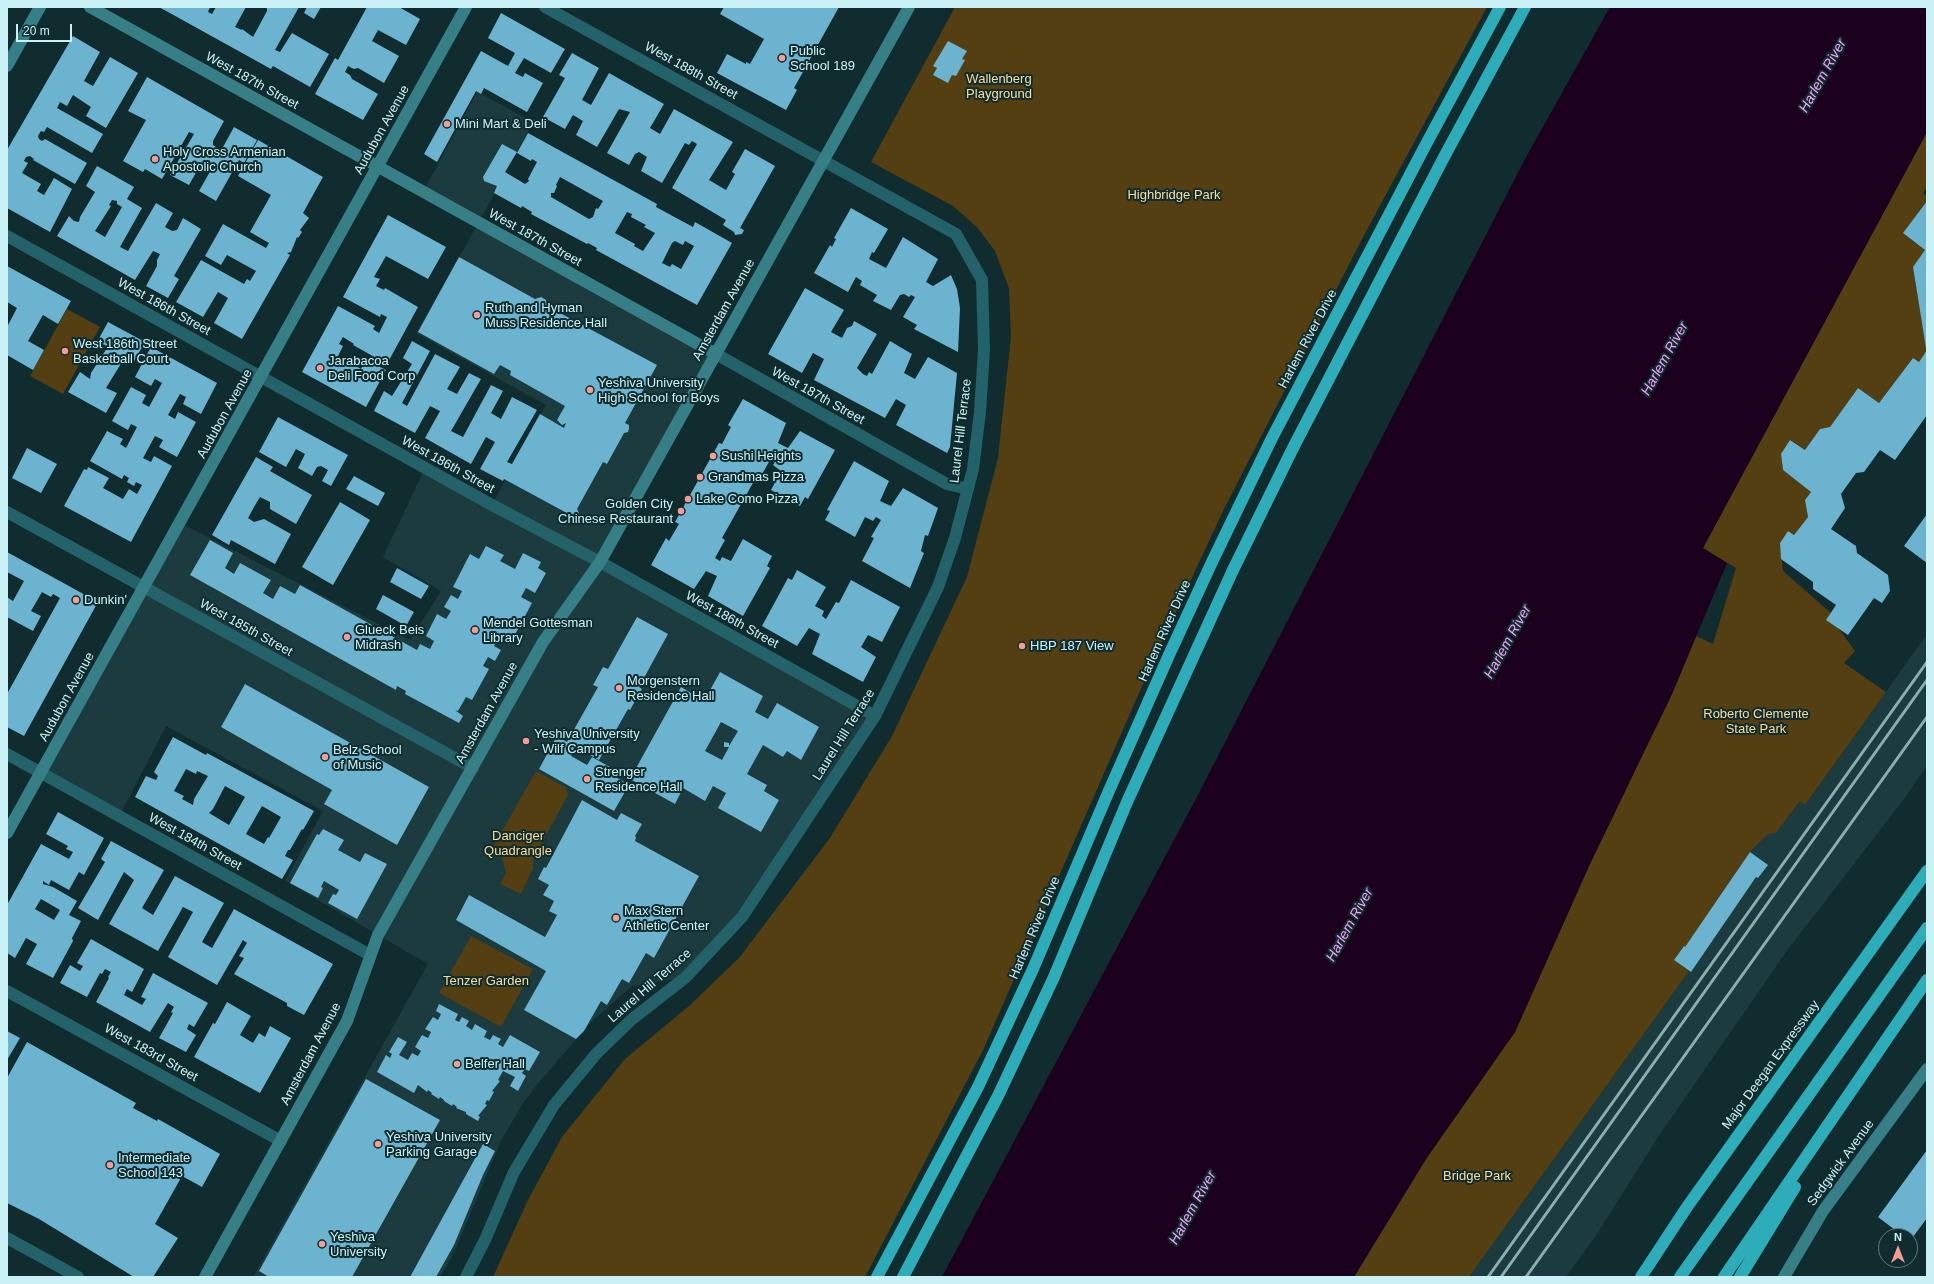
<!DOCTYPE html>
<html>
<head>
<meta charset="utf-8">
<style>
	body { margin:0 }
	#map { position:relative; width:1934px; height:1284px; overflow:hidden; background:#112c2f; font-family:Arial,sans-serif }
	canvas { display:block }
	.frame { position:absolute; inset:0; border:8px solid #caf2f6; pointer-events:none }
	.north { position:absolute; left:1878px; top:1228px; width:40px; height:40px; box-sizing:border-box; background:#112c2f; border:1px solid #5b7b7f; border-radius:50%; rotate:0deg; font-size:11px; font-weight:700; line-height:16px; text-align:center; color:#caf2f6 }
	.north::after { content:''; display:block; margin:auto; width:14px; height:18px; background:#f59c94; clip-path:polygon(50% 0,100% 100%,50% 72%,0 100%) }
	.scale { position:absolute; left:16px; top:24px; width:56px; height:18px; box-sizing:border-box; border:2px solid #caf2f6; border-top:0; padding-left:5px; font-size:12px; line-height:14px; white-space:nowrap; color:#caf2f6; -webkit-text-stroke:3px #112c2f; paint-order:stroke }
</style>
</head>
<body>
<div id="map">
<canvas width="1934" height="1284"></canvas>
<div class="frame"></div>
<div class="north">N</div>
<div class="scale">20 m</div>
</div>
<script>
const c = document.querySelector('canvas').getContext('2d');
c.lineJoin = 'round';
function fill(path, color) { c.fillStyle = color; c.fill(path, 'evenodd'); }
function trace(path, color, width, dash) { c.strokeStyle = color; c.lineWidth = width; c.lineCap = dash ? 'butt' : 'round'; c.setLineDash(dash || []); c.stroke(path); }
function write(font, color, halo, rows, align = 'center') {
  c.font = font + ' Arial,sans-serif'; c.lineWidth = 4; c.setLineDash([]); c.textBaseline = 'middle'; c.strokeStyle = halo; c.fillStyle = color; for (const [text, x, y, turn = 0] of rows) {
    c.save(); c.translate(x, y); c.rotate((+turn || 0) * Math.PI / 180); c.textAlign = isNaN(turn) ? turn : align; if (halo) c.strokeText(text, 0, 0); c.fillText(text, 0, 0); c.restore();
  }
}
fill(new Path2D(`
	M477,92L533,122L479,222L716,354L600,562L875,716L742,917L686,977L632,986L589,1024L536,1086L523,1103L501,1141L454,1253L440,1277H253L428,964L285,881L323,811L166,726L119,817L41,773L180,523L410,640L441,591L383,557L425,468L492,505L546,405L416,333L479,222L423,192Z
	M1927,634V766L1904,799L1786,952L1660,1134L1597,1234L1566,1277H1469L1689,971L1674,960L1750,852L1768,833H1776L1800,801L1806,804Z`), '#1b3b3e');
fill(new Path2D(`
	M955,7H1487L1362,239L1224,509L1153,661L983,1050L865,1277H493L528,1200L562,1137L625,1059L689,1006L739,958L830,838L892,736L967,577L998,458L1011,337L1009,288L995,251L977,227L953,206L871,162Z
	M1927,132V187L1923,193L1927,196V201L1903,233L1925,250L1913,268L1927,350L1919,362L1913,358L1879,403L1858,388L1830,427L1820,429L1805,450L1791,440L1781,454L1783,470L1811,492L1805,500L1808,517L1794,535L1788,531L1780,543L1783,571L1831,613L1839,629L1855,651L1844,663L1886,692L1805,805L1800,801L1776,833L1768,834L1750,852L1685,947H1683L1674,960L1689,971L1469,1277H1354L1426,1159L1515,1032L1589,866L1672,694L1696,636L1713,644L1736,568L1703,548Z
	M67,309L100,327L63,394L30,376Z
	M536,771L565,787L568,795L533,859V868L521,894L500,884L506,873L502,857L491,851Z
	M471,936L533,969L501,1027L439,993Z`), '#533f11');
fill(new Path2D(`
	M1610,7H1927V132L1703,548L1727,563L1672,694L1589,866L1515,1032L1426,1159L1354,1277H942L1200,791L1525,159Z`), '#1b011d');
fill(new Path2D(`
	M159,7H210L208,12L212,14L216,7H246L235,27L242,30V29L253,37L267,11V7H299L275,50L280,52L292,33L329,54L310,87L273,66L271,69Z
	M307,7H321L314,19L304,13Z
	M367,7H399L420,19L406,45L378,30L372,41L399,56L384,83L358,68L354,69L348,66L345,72L350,75L352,79L378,94L363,120L315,94L335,58L338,60Z
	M724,7H839L794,88L797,90L786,110L717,73L727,54L746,64V62L750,64L764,39L720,14Z
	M501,13L565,49L551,73L524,58L515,73L523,77L525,73L543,83L527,112L484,88L481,94L476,91L437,162L424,154L481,51L508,66L515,53L488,38Z
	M73,36L100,52L84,81L93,86L110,57L138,73L106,128L86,116L91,107L73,95L67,106L60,102L57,108L103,134L92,153L47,127L44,132L41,131L38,136L39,139L42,141L45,139L87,163L75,184L33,160L34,159L30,156L26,157L24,161L28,163L22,173L41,184L37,191L44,195L54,178L72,189L50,232L7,208V150Z
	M948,41L967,51L962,59L965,60L956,76L952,75L948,83L933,75L937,68L933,66Z
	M572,53L599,68L582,100L591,105L609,73L664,104L650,128L660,134L674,109L733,142L709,180L726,190L735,174L732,172L745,149L775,166L740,228L744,230L742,234L735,235L734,232L723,225L726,220L672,188L697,144L692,141L689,145L685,143L662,183L641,171L647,157L639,152L635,154L629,165L607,153L630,112L619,109L597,147L576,135L583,121L573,115L565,129L543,117L565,78L559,75Z
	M147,77L224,121L213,141V145L219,149L223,147L234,127L257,140L244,163L239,160L216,201L199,191L212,168L202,162L189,185L170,175L194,134L189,132L162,179L145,169L143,172L123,161L146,120L128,111Z
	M528,133L657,204L656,207L693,227L695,222L732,243L697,305L596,250L597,248L588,243L587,244L531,214L532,212L522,206L521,208L494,193L497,186L484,181L483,177L502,144L517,152L505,172L525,184L529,181L528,179L537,162L532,159L531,161L517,153ZM560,177L603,201L598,209L596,208L593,217L589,219L551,197V193H554L557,186L556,185ZM627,212L632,214L631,217L646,225L644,227L655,233L643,251L634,246L635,244L615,233ZM675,241L683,245L685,241L694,246L681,269L672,264L670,267L662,263L672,243Z
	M258,140L323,177L303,213L309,218L300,230L302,232L298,238L297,237L291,252L287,253L290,255L242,339L214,323L228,298L218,292L203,317L176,302L201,260L244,284L247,279L250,281L256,271L227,255L221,265L205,256L223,224L266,248L269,243L250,232L271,195L238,176Z
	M97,166L134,187L127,199L142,208L120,247L128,251L156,203L173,213L165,227L172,231L177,230L183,218L201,229L174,276L179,279L168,298L146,286L157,266V260L160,254L153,251L135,280L57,236L69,216L74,221L79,222L80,217L95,192L86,186ZM112,200L117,201V204L122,207L105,237L95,231L111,206L109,205Z
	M1927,201V348H1926L1913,267L1925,250L1903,233Z
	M851,208L888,229L874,253L872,252L869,259L886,268L903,237L938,259L926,282L933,286L951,275L957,289L960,308L958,352L914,329L917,325L903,317L915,297L911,295L909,297L904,294L900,295L891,310L873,301L877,295L860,285L862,281L856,277L848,292L814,273L830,245L832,247L836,239L834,238Z
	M388,215L446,247L428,279L386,256L374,277L380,279L376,286L384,290L385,288L418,307L387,364L353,345L354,344L343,337L339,344L343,346L338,356L361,369L366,360L386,370L366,407L302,372L338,306L375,326L373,329L379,333L387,317L381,314L380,317L343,297Z
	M459,257L535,299L541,297L546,300L547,306L657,365L625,423L629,425V429L628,432L624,433L607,464L603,462L577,509L579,513L576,518L504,479L503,481L480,469L495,442L486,437L471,464L425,438L440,411L430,406L415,433L374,411L384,391L392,396L412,364L403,358L412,341L430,351L402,403L407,406L435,354L460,367L447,389L457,394L469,373L481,379L451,431L463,437L491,385L503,391L491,413L501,419L512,397L537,410L507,462L512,464L540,414L564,428L566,423L562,425L557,420L565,406L510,375L511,371L500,365L494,374L418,332Z
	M7,266L71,301L58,324L43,315L28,341L44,350L33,370L7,355V327L17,308L7,302Z
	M805,288L844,310L831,332L842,338L847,328L852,326L854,321L877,334L857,368L863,374L867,376L869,372L872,374L890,341L912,354L904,373L915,379L928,357L957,373L950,447L947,453L896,425L906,405L896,399L885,418L814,380L824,359L813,353L802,373L768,354Z
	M108,322L145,342L133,363L127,357L123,356L121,359L122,362L106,388L117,393L106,413L68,392L80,372L90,379L91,373L107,348L105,345L97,342Z
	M151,347L217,383L201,414L183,404L186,397L180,394L168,415L175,419L178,412L196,422L177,457L159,447L163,440L155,436L143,458L151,462L154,456L172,466L131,542L64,506L84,469L87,470L88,467L109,478L103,488L123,499L129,489L137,494L142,485L136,482L134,486L127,482L129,478L124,475L122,479L90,461L107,431L123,439L120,444L126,448L137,427L131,424L128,430L112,421L131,387L146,395L142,403L149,407L162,383L155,379L151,386L135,377Z
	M1927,350V415L1895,460L1880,450L1864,472L1856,473L1841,494L1845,508L1831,529L1856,546L1857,553L1888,575L1890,591L1882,603L1874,598L1848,635L1826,620L1836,605L1813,589V582L1781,559L1780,543L1788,531L1794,535L1808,517L1805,500L1811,492L1783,470L1781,454L1790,440L1805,450L1820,429L1830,427L1858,388L1879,403L1913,358L1919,362Z
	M743,399L786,423L778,443L788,448L800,431L835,450L808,499L805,497L800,506L771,490L781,471L773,465L775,462L770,460L761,476L758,474L745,497L722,538L725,540L715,558L720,561L722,557L731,561L743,539L772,556L767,566L770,568L743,616L708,596L717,576L706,571L694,589L651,565L666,538L669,541L679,524L675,522L719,443L722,444L731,427L728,425Z
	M278,417L348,455L331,486L322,481L328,470L321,466L317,467L312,476L298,468L305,454L296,449L286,467L259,452Z
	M27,448L57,464L41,493L12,478Z
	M256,457L273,467L270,471L312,495L296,524L270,509V502L260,497L254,507L248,518L254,522L264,519L291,534L275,564L231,540L229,545L212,535Z
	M854,461L889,481L880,501L891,506L903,488L938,508L928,536L925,535L921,551L924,553L910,588L862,561L874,538L871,537L881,520L876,517L873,521L865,517L855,537L825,520L830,511L827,510Z
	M354,476L385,493L378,506L346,489Z
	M340,502L370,520L333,585L302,567Z
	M1927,514V563L1904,546Z
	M210,540L233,553L225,568L234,574L240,563L271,580L263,593L273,599L280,586L295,594L300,585L417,650L420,644L430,649L434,641L426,636L437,614L446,619L451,611L444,607L451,595L458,599L462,591L453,587L470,554L479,559L486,546L504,555L500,561L515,569L523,553L541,562L538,568L546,573L535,593L526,588L521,597L532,603L510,644L499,638L494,646L501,650L495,661L488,657L483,666L489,669L472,700L466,697L458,711L455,710L463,716L459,723L405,694L406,691L397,686L396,690L190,575Z
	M7,552L98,602L24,736L7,727V694L60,598L53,594L51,597L42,592L31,611L41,616L33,631L7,617V597L13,601L24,581L7,572Z
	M397,568L429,586L421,599L390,582Z
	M797,570L826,587L815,606L824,611L822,616L826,619L836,602L839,603L851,580L900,607L882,642L868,635L861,647L876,657L863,682L812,654L820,634L809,628L797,646L762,626L788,578L792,580Z
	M383,595L414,612L406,626L376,609Z
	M637,617L668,634L639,687L642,689L630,710L628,709L599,760L576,747L571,756L587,765L592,757L610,767L607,772L629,785L614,811L539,769L557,736L567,742L598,687L593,685L603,667L608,669Z
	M720,672L763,696L755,712L768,719L777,703L819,727L801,760L787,751L783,757L763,745L747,774L767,785L764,791L779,800L761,832L718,808L726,793L713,786L705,801L683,788L675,804L630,779L681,687L704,701ZM721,722L738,731L729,746V743L724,742V747H729L722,760L705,751Z
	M245,684L429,787L397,845L324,804L332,790L221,727Z
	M173,737L206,755L207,753L314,811L303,830L302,829L290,850H288L285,856L293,860L282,879L135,797L146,776L156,780L158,776L154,772ZM186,769L196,774L197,771L208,776L194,799L193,805L182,799L184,796L174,791ZM225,786L245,797L229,825L209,813L213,809ZM262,806L281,817L269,838L268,837L264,844L246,834Z
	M582,800L617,820L621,813L642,824L635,836L636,837L635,841L699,876L654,958L646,953L629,983L622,979L607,1005L601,1001L584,1031L576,1039L524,1010L546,971L456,920L469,895L545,937L557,915L549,911L554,901L543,895L549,885L538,879L544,867L546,868Z
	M58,812L104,838L84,875L79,872L69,890L51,880L49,885L43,881V884L53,887L77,901L69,915L81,921L72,938L73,941L53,978L26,964L37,944L26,938L15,958L7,953V905L41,844L69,859L73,852L66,849L68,846L46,834ZM41,899L60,910L54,920L35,909Z
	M323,829L344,840L338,850L360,862L365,853L387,864L357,919L328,903L333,894L336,895L339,890L324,881L321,887L323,888L318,898L290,883L317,834L319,835Z
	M111,841L164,870L142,908L153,915L175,876L224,903L202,942L212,948L234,909L333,964L304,1015L287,1006V1003L234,974L244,958L239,956L247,943L243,940L217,985L168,957L193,912L183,907L158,951L109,924L134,880L124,872L98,920L78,908L105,862L101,859Z
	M1750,852L1768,865L1758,878L1756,877L1691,972L1674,960L1684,946L1685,947Z
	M91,939L144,969L132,992L127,989L124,995L142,1005L146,999L141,997L153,973L208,1003L194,1027L189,1024L187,1029L196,1035L186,1052L159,1038L173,1013L171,1012L174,1007L168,1003L150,1032L96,1002L109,978L108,977L111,972L105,969L102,974L100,973L87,997L60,983L70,965L80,971L83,966L77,963Z
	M227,1002L251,1016L240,1035L253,1043L259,1033L265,1037L270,1026L291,1038L260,1093L194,1057L213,1023L215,1024Z
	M439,1004L458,1014L455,1020L459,1022L462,1017L469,1021L466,1026L472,1030L475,1024L487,1031L484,1037L490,1040L493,1035L501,1039L498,1044L503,1047L510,1035L540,1052L529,1071L525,1069L522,1073L526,1076L518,1091L510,1086L515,1077L503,1071L498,1080L500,1081L492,1091L494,1092L489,1101L487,1100L485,1104L487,1105L478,1116L480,1117L478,1121L466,1114V1112L456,1108L457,1107L453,1104L452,1106L444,1101V1100L440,1097L439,1099L431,1094L432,1093L428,1090L427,1092L418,1085L414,1093L377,1072L386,1055L390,1058L392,1054L389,1052L398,1037L407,1042L399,1055L408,1060L412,1053L418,1056L421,1051L415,1047L422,1035L428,1038L431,1032L425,1029L433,1017L438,1020L441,1014L436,1011Z
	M7,1031L20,1038L7,1060Z
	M27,1042L136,1103L133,1108L157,1121L158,1119L220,1154L202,1187L182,1176L155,1224L178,1238L153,1277H134L39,1219L7,1203V1078Z
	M366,1079L440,1120L352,1277H269L259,1271Z
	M483,1144L495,1151L483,1175L454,1245L436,1277H410Z
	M1927,1150V1218L1910,1241V1236H1903L1878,1217Z`), '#6bb3cf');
trace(new Path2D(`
	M7,236L492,505L600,562L875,716
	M716,354L936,478L947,484L968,489
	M7,512L473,768
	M7,754L370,955
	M7,991L281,1141
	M7,1238L78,1277
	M466,1277L485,1240L514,1172L554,1105L596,1054L631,1020L686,977L742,917L875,716L938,587L955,538L973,469L980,412L984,350L982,280L956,234L545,7`), '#236269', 12);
trace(new Path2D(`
	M90,7L716,354
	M7,66L40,7
	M7,833L466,7
	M205,1277L347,1021L378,935L543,642L600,562L909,7
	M1784,1277L1823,1211L1927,1069`), '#367f87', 12);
trace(new Path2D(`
	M877,1277L978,1087L1033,969L1108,793L1169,655L1212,562L1272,438L1424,148L1500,7
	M903,1277L998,1096L1054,977L1127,802L1233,570L1293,448L1443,159L1525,7
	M1641,1277L1687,1207L1927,871
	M1680,1277L1927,928
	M1724,1277L1927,980
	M1740,1277L1795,1187`), '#2dadba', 12);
trace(new Path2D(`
	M1488,1277L1927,662
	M1501,1277L1927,680
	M1526,1277L1927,717`), '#8baeb2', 3);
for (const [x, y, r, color] of [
	[782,58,4,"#f59c94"],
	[447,124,4,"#f59c94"],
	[155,159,4,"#f59c94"],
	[477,315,4,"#f59c94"],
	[65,351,4,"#f59c94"],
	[320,368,4,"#f59c94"],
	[590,390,4,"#f59c94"],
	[713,456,4,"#f59c94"],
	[700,477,4,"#f59c94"],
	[688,499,4,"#f59c94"],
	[681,511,4,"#f59c94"],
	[76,600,4,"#f59c94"],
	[475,630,4,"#f59c94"],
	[347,637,4,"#f59c94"],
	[1022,646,4,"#f59c94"],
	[619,688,4,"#f59c94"],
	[526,741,4,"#f59c94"],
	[325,757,4,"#f59c94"],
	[587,779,4,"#f59c94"],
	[616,918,4,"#f59c94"],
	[457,1064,4,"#f59c94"],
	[378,1144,4,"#f59c94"],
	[110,1165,4,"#f59c94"],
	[322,1244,4,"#f59c94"]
]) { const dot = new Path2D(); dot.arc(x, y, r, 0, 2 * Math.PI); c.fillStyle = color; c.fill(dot); trace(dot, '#112c2f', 1.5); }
write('13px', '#caf2f6', '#112c2f', [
	["Public",790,51],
	["School 189",790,66],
	["Mini Mart & Deli",455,124],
	["Holy Cross Armenian",163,152],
	["Apostolic Church",163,167],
	["Ruth and Hyman",485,308],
	["Muss Residence Hall",485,323],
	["West 186th Street",73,344],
	["Basketball Court",73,359],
	["Jarabacoa",328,361],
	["Deli Food Corp",328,376],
	["Yeshiva University",598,383],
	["High School for Boys",598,398],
	["Sushi Heights",721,456],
	["Grandmas Pizza",708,477],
	["Lake Como Pizza",696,499],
	["Golden City",673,504,"right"],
	["Chinese Restaurant",673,519,"right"],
	["Dunkin'",84,600],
	["Mendel Gottesman",483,623],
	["Library",483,638],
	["Glueck Beis",355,630],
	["Midrash",355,645],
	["HBP 187 View",1030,646],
	["Morgenstern",627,681],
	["Residence Hall",627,696],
	["Yeshiva University",534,734],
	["- Wilf Campus",534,749],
	["Belz School",333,750],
	["of Music",333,765],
	["Strenger",595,772],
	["Residence Hall",595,787],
	["Max Stern",624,911],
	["Athletic Center",624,926],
	["Belfer Hall",465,1064],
	["Yeshiva University",386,1137],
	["Parking Garage",386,1152],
	["Intermediate",118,1158],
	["School 143",118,1173],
	["Yeshiva",330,1237],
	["University",330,1252]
], 'left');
write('13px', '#caf2f6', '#112c2f', [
	["West 188th Street",691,71,29],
	["West 187th Street",252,81,29],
	["Audubon Avenue",382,130,-61],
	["West 187th Street",535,238,29],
	["West 186th Street",164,307,29],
	["Amsterdam Avenue",724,310,-61],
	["Harlem River Drive",1308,339,-62],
	["West 187th Street",818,396,29],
	["Audubon Avenue",225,414,-61],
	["Laurel Hill Terrace",961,431,-83],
	["West 186th Street",448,465,29],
	["West 186th Street",732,620,29],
	["West 185th Street",246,628,29],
	["Harlem River Drive",1165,631,-66],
	["Audubon Avenue",67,697,-61],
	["Amsterdam Avenue",487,713,-61],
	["Laurel Hill Terrace",844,735,-58],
	["West 184th Street",195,842,29],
	["Harlem River Drive",1035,928,-67],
	["Laurel Hill Terrace",650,986,-41],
	["West 183rd Street",151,1053,29],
	["Amsterdam Avenue",311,1054,-62],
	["Major Deegan Expressway",1771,1065,-54],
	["Sedgwick Avenue",1841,1163,-54]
]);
write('13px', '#fbdc9b', '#112c2f', [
	["Wallenberg",999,79],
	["Playground",999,94],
	["Highbridge Park",1174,195],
	["Roberto Clemente",1756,714],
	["State Park",1756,729],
	["Danciger",518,836],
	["Quadrangle",518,851],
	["Tenzer Garden",486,981],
	["Bridge Park",1477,1176]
]);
write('italic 14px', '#f7a3fb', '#112c2f', [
	["Harlem River",1823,76,-61],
	["Harlem River",1665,359,-61],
	["Harlem River",1508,642,-61],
	["Harlem River",1350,925,-61],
	["Harlem River",1193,1208,-61]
]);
</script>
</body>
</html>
